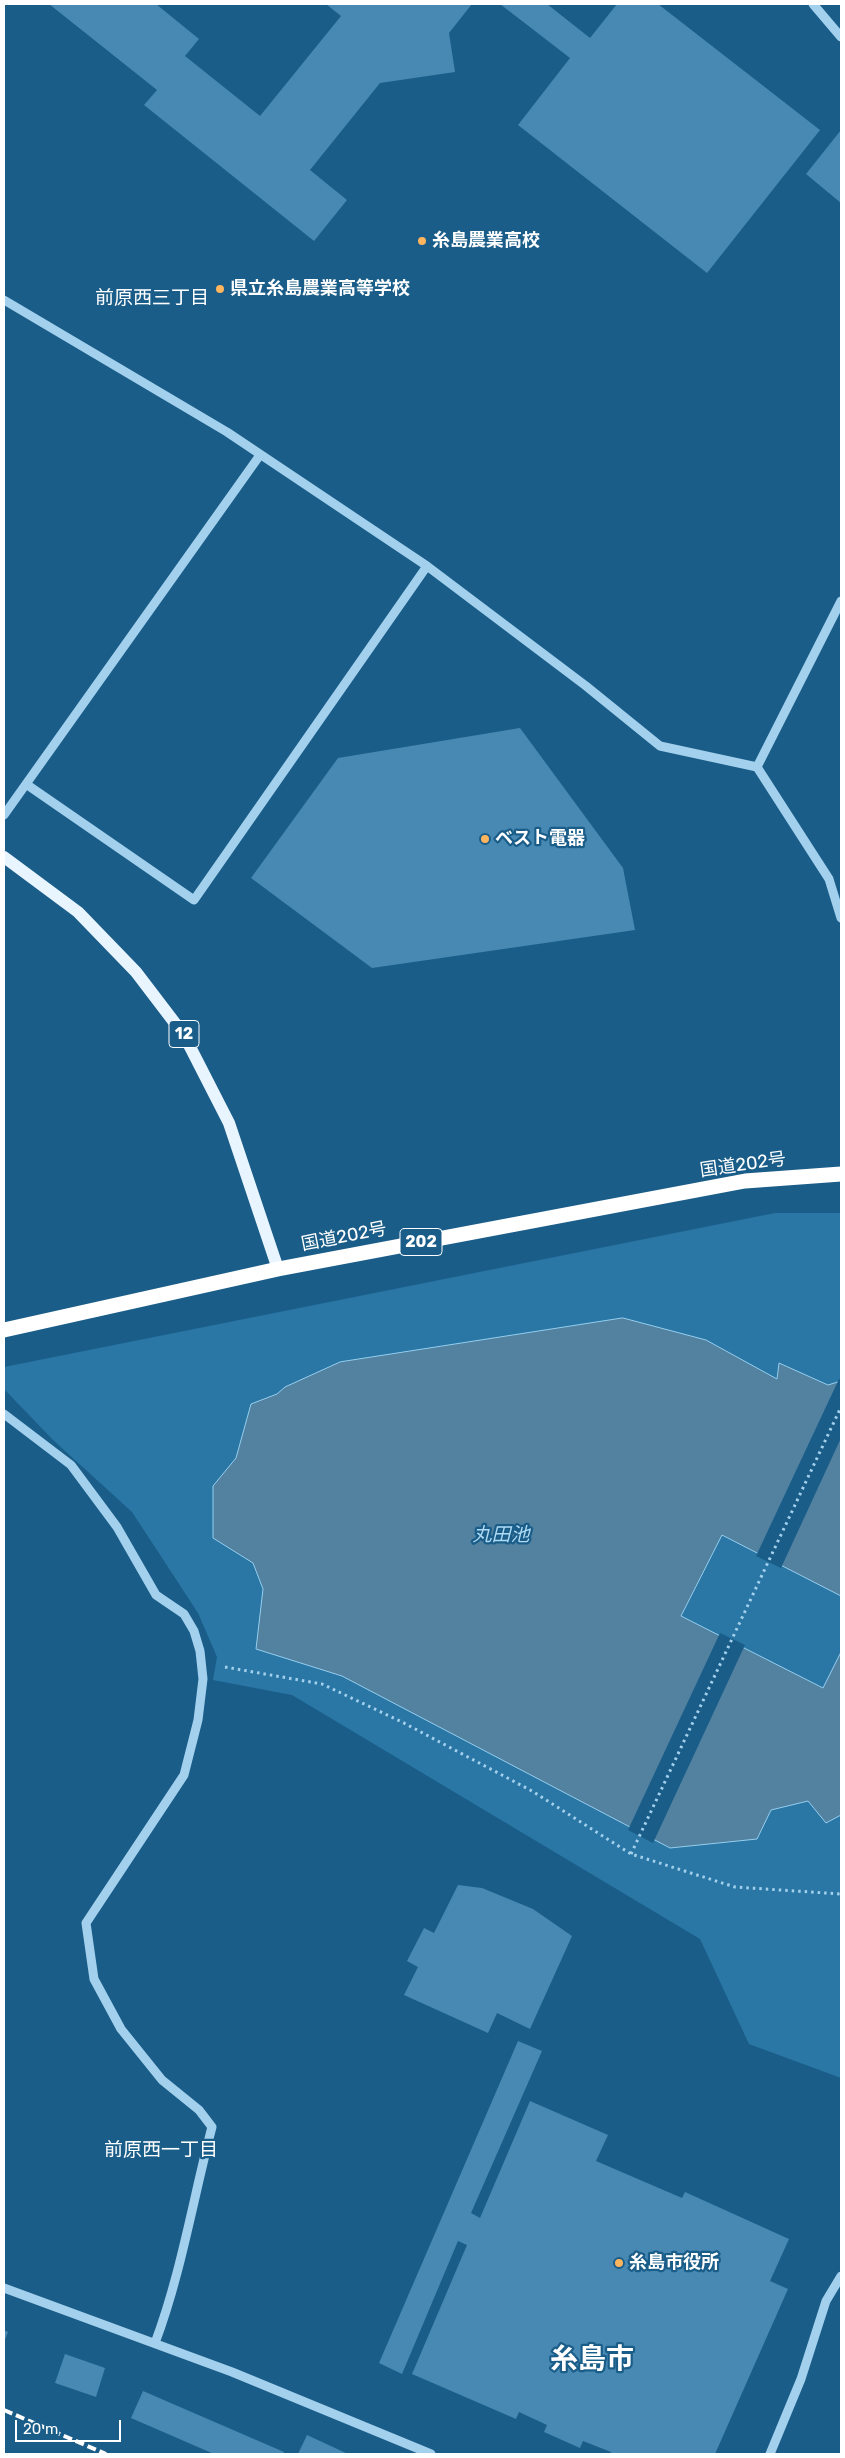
<!DOCTYPE html>
<html>
<head>
<meta charset="utf-8">
<style>
	body { margin:0 }
	#map { position:relative; width:845px; height:2458px; overflow:hidden; background:#1a5d89; font-family:Rubik,sans-serif }
	canvas { display:block }
	.frame { position:absolute; inset:0; border:5px solid #fff; pointer-events:none }
	.scale { position:absolute; left:15px; top:2420px; width:106px; height:22px; box-sizing:border-box; border:2px solid #fff; border-top:0; padding-left:6px; font-size:15px; line-height:18px; white-space:nowrap; color:#fff; -webkit-text-stroke:4px #1a5d89; paint-order:stroke }
</style>
</head>
<body>
<div id="map">
<canvas width="845" height="2458"></canvas>
<div class="frame"></div>
<div class="scale">20 m</div>
</div>
<script>
const c = document.querySelector('canvas').getContext('2d');
c.lineJoin = 'round';
function fill(path, color) { c.fillStyle = color; c.fill(path, 'evenodd'); }
function trace(path, color, width, dash) { c.strokeStyle = color; c.lineWidth = width; c.lineCap = dash ? 'butt' : 'round'; c.setLineDash(dash || []); c.stroke(path); }
function write(font, color, halo, rows, align = 'center') {
  c.font = font + ' Rubik,"Noto Sans JP",sans-serif'; c.lineWidth = 4.5; c.setLineDash([]); c.textBaseline = 'middle'; c.strokeStyle = halo; c.fillStyle = color; for (const [text, x, y, turn = 0] of rows) {
    c.save(); c.translate(x, y); c.rotate((+turn || 0) * Math.PI / 180); c.textAlign = isNaN(turn) ? turn : align; if (halo) c.strokeText(text, 0, 0); c.fillText(text, 0, 0); c.restore();
  }
}
fill(new Path2D(`
	M775,1213H841V2078L749,2044L700,1939L292,1695L213,1680L217,1657L198,1613L132,1512L53,1440L4,1389V1367Z`), '#2a77a5');
const water = new Path2D(`
	M623,1318L706,1340L777,1379L779,1363L828,1385L841,1381V1596L722,1535L681,1616L823,1688L841,1652V1815L826,1823L808,1801L771,1810L757,1839L670,1848L342,1676L256,1649L263,1589L253,1563L213,1538V1486L236,1458L251,1404L277,1394L285,1387L340,1362Z`);
fill(water, '#5282a0');
trace(water, '#95ceef', 1);
fill(new Path2D(`
	M839,1379H841V1438L781,1568L756,1556Z
	M720,1633L745,1645L653,1843L628,1830Z`), '#1a5d89');
fill(new Path2D(`
	M49,4H156L199,39L185,56L260,116L341,16L326,4H472L449,33L455,72L380,83L310,170L347,200L314,241L144,105L157,90Z
	M500,4H547L590,38L617,4H658L820,130L707,273L518,125L570,58Z
	M841,130V203L806,174Z
	M520,728L623,868L635,930L372,968L251,878L338,758Z
	M458,1885L482,1888L533,1909L572,1936L530,2029L497,2013L488,2033L404,1995L418,1967L407,1961L424,1928L434,1933Z
	M518,2041L542,2051L471,2213L480,2218L530,2101L608,2135L596,2161L682,2198L685,2192L789,2239L770,2281L788,2289L715,2454H610L611,2452L583,2441L580,2448L544,2432L547,2425L519,2412L516,2419L412,2374L467,2245L458,2241L402,2374L379,2363Z
	M4,2330L8,2332L4,2342Z
	M65,2354L105,2368L96,2397L55,2383Z
	M143,2391L284,2452L283,2454H214L131,2418Z
	M307,2435L348,2454H298Z`), '#4789b3');
trace(new Path2D(`
	M225,1667L322,1684L402,1722L532,1791L631,1854L735,1887L841,1894
	M631,1854L841,1407`), '#a3d1ed', 3, [2.5, 4]);
trace(new Path2D(`
	M813,4L841,37
	M4,300L227,432L427,566L586,686L660,746L757,767L829,879L841,918
	M757,767L841,601
	M26,784L194,900L427,566
	M4,815L260,455
	M4,1414L71,1465L117,1527L156,1595L184,1614L194,1631L200,1651L203,1679L198,1720L184,1775L86,1923L94,1979L121,2029L162,2080L199,2110L212,2127C193,2199 181,2274 155,2343
	M4,2288L232,2372L431,2454
	M770,2454L801,2379L826,2301L841,2276`), '#a3d1ed', 9);
trace(new Path2D(`
	M4,857L78,912L136,972L184,1035L229,1123L278,1269`), '#e8f5ff', 12);
trace(new Path2D(`
	M4,1330L278,1269L745,1181L841,1174`), '#fff', 15);
trace(new Path2D(`
	M4,2410L106,2454`), '#fff', 4, [9, 4]);
for (const [x, y, r, color] of [
	[422,241,5,"#ffb55e"],
	[220,289,5,"#ffb55e"],
	[485,839,5,"#ffb55e"],
	[619,2263,5,"#ffb55e"]
]) { const dot = new Path2D(); dot.arc(x, y, r, 0, 2 * Math.PI); c.fillStyle = color; c.fill(dot); trace(dot, '#1a5d89', 2); }
for (const [x, y, w] of [
	[184,1034,30],
	[421,1242,42]
]) { const box = new Path2D(); box.roundRect(x - w / 2, y - 13.5, w, 27, 4); c.fillStyle = '#1a5d89'; c.fill(box); trace(box, '#fff', 1); }
write('bold 16px', '#fff', null, [
	["12",184,1034],
	["202",421,1242]
]);
write('bold 18px', '#fff', '#1a5d89', [
	["糸島農業高校",432,241],
	["県立糸島農業高等学校",230,289],
	["ベスト電器",495,839],
	["糸島市役所",629,2263]
], 'left');
write('18px', '#fff', '#1a5d89', [
	["国道202号",743,1165,-8],
	["国道202号",344,1237,-11]
]);
write('19px', '#fff', '#1a5d89', [
	["前原西三丁目",152,299],
	["前原西一丁目",161,2151]
]);
write('italic 19px', '#aedaf4', '#1a5d89', [
	["丸田池",501,1536]
]);
write('bold 28px', '#fff', '#1a5d89', [
	["糸島市",592,2360]
]);
</script>
</body>
</html>
